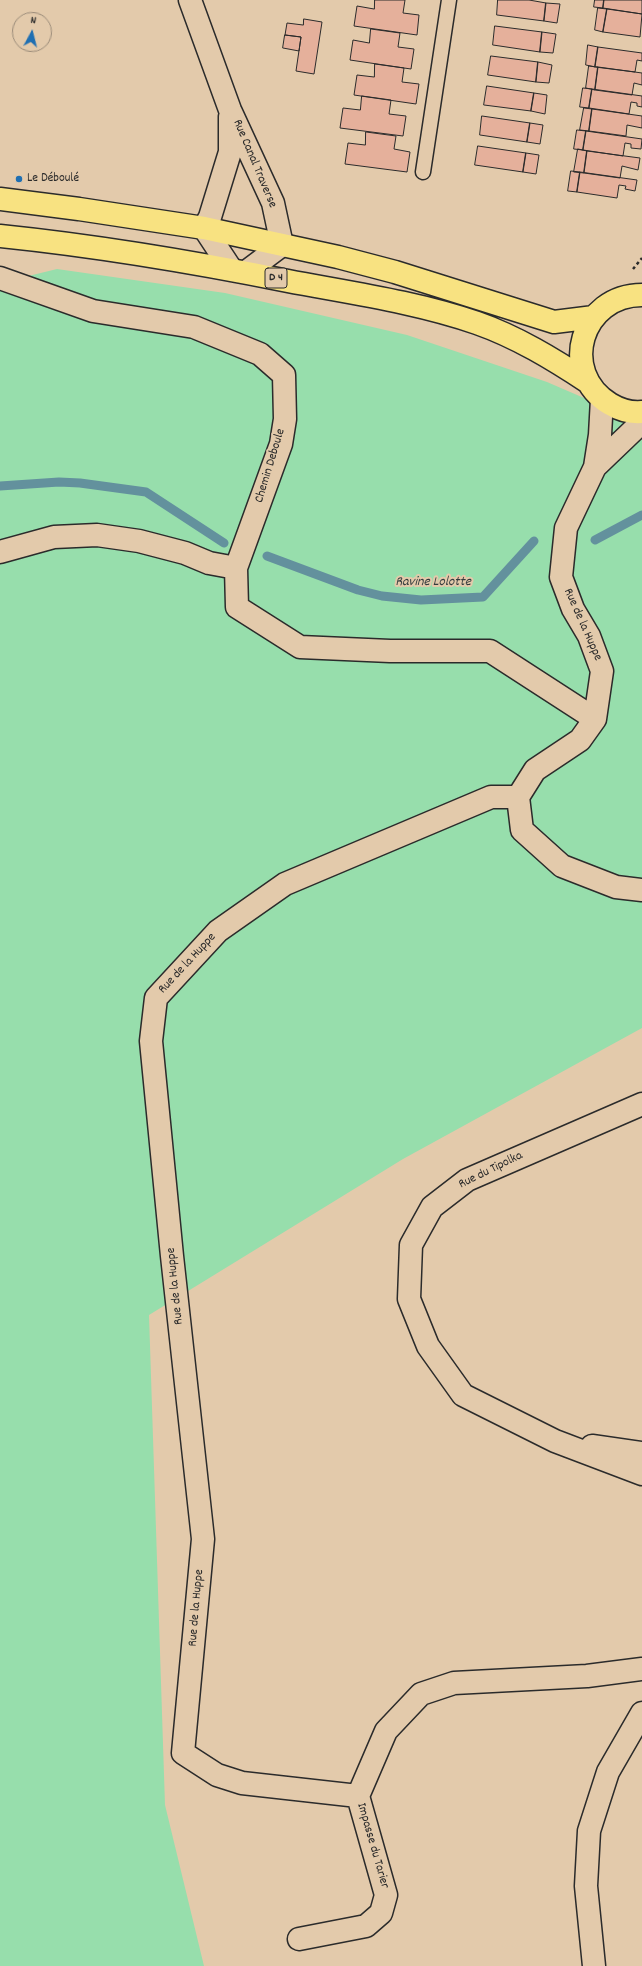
<!DOCTYPE html>
<html>
<head>
<meta charset="utf-8">
<style>
	body { margin:0 }
	#map { position:relative; width:642px; height:1966px; overflow:hidden; background:#e3caab; font-family:Dekko,sans-serif }
	canvas { display:block }
	.north { position:absolute; left:12px; top:12px; width:40px; height:40px; box-sizing:border-box; background:#e3caab; border:1px solid #998a78; border-radius:50%; rotate:7deg; font-size:11px; font-weight:700; line-height:16px; text-align:center; color:#2b2b2b }
	.north::after { content:''; display:block; margin:auto; width:14px; height:18px; background:#1f6fb2; clip-path:polygon(50% 0,100% 100%,50% 72%,0 100%) }
</style>
</head>
<body>
<div id="map">
<canvas width="642" height="1966"></canvas>
<div class="north">N</div>
</div>
<script>
const c = document.querySelector('canvas').getContext('2d');
c.lineJoin = 'round';
function fill(path, color) { c.fillStyle = color; c.fill(path, 'evenodd'); }
function trace(path, color, width, dash) { c.strokeStyle = color; c.lineWidth = width; c.lineCap = dash ? 'butt' : 'round'; c.setLineDash(dash || []); c.stroke(path); }
function write(font, color, halo, rows, align = 'center') {
  c.font = font + ' Dekko,sans-serif'; c.lineWidth = 4; c.setLineDash([]); c.textBaseline = 'middle'; c.strokeStyle = halo; c.fillStyle = color; for (const [text, x, y, turn = 0] of rows) {
    c.save(); c.translate(x, y); c.rotate((+turn || 0) * Math.PI / 180); c.textAlign = isNaN(turn) ? turn : align; if (halo) c.strokeText(text, 0, 0); c.fillText(text, 0, 0); c.restore();
  }
}
fill(new Path2D(`
	M57,269L225,293L407,335L547,382L642,423V1028L403,1159L149,1315L165,1805L204,1966H0V283Z`), '#97deac');
trace(new Path2D(`
	M0,486L59,482L80,483L146,492L224,543
	M595,540L642,515
	M267,556L358,590L382,596L421,600L483,597L534,541`), '#63919d', 9);
const building = new Path2D(`
	M375,0H405L403,13L419,15L417,35L354,26L357,6L374,9Z
	M498,0H529L546,3L544,21L497,15Z
	M595,0H604L603,8L594,7Z
	M604,0H642V14L603,8Z
	M546,3L560,4L557,23L544,21Z
	M598,8L607,9L603,32L595,30Z
	M607,9L642,14L640,37L603,32Z
	M304,19L322,22L314,74L296,71L301,37L285,35L287,23L303,25Z
	M495,26L542,32L540,52L493,45Z
	M371,29L400,33L398,47L414,49L411,69L350,60L353,40L369,43Z
	M542,32L556,34L553,53L540,52Z
	M285,35L301,37L299,51L283,48Z
	M588,45L598,47L595,67L586,65Z
	M598,47L642,53V61L637,60L635,72L595,67Z
	M491,56L538,62L536,82L488,75Z
	M538,62L552,65L549,83L536,82Z
	M375,64L404,68L402,82L419,84L416,104L354,95L357,75L374,77Z
	M589,66L598,67L595,90L586,88Z
	M598,67L642,73V85L634,83L632,95L595,90Z
	M487,86L534,93L531,111L484,105Z
	M583,88L592,89L589,108L580,107Z
	M592,89L642,96V107L637,106V103L631,102L629,114L589,108Z
	M534,93L547,95L545,114L531,111Z
	M362,96L391,100L389,114L406,116L403,136L340,128L343,108L360,110Z
	M584,108L592,109L589,131L580,130Z
	M592,109L642,116V128L627,125L626,136L589,131Z
	M482,116L530,123L527,142L480,135Z
	M530,123L543,125L540,144L527,142Z
	M577,130L586,131L583,150L574,149Z
	M586,131L642,139L641,149L631,148V144L625,143L623,156L583,150Z
	M366,132L396,136L394,149L410,152L407,172L345,164L348,143L365,145Z
	M478,146L526,153L523,172L475,165Z
	M578,149L587,151L584,173L574,172Z
	M587,151L640,158L638,170L622,166L620,178L584,173Z
	M526,153L539,155L536,174L523,172Z
	M571,171L580,172L577,192L568,191Z
	M580,172L637,180L635,191L625,189L626,186L619,185L617,198L577,192Z`);
fill(building, '#e5b09b');
trace(building, '#2b2b2b', 1);
const service = new Path2D(`
	M423,172L449,0`);
const minor = new Path2D(`
	M190,0L230,110L273,203L282,245L246,272
	M230,117V152L210,217L204,228L231,269
	M0,278L93,311L194,327L260,354L284,375L285,419L281,444L236,568L209,563L185,553L139,541L97,535L54,537L0,552
	M595,467L642,422
	M236,568L237,607L300,647L390,651H490L595,719
	M518,797L535,770L580,740L595,719L602,671L589,636L573,609L561,577L566,528L595,467L600,435L602,399
	M518,797L522,830L562,866L616,887L642,890
	M642,1104L467,1180L432,1207L411,1245L409,1299L428,1346L463,1395L555,1441L642,1474
	M592,1446L642,1453
	M358,1796L242,1783L217,1775L183,1753L203,1539L172,1256L151,1041L156,998L218,931L285,884L491,797H518
	M299,1939L366,1926L381,1913L386,1895L358,1796L386,1731L421,1694L454,1683L587,1676L642,1669
	M594,1966L586,1886L589,1831L608,1772L642,1713`);
const primary = new Path2D(`
	M0,199L79,209L204,228L338,257L395,272L554,322L594,317
	M0,236C97,246 193,262 288,281C351,293 416,302 477,323C517,337 553,359 588,382
	M642,295C581,295 558,372 610,404C620,410 631,413 642,412`);
trace(service, '#2b2b2b', 17);
trace(minor, '#2b2b2b', 25);
trace(primary, '#2b2b2b', 25);
trace(new Path2D(`
	M633,269L642,258`), '#2b2b2b', 2.5, [3, 3]);
trace(service, '#e3caab', 14);
trace(minor, '#e3caab', 22);
trace(primary, '#f8e281', 22);
for (const [x, y, r, color] of [
	[19,179,4,"#1f6fb2"]
]) { const dot = new Path2D(); dot.arc(x, y, r, 0, 2 * Math.PI); c.fillStyle = color; c.fill(dot); trace(dot, '#e3caab', 1.5); }
for (const [x, y, w] of [
	[276,278,22]
]) { const box = new Path2D(); box.roundRect(x - w / 2, y - 10, w, 20, 3); c.fillStyle = '#e3caab'; c.fill(box); trace(box, '#2b2b2b', 1); }
write('bold 12px', '#2b2b2b', null, [
	["D 4",276,278]
]);
write('13px', '#2b2b2b', '#e3caab', [
	["Rue Canal Traverse",254,164,67],
	["Chemin Deboule",271,466,-73],
	["Rue de la Huppe",582,625,66],
	["Rue de la Huppe",188,964,-47],
	["Rue du Tipolka",491,1171,-26],
	["Rue de la Huppe",176,1286,-96],
	["Rue de la Huppe",197,1608,-85],
	["Impasse du Tarier",372,1846,74]
]);
write('13px', '#2b2b2b', '#e3caab', [
	["Le Déboulé",27,179]
], 'left');
write('italic 14px', '#343c3e', '#e3caab', [
	["Ravine Lolotte",433,583]
]);
</script>
</body>
</html>
